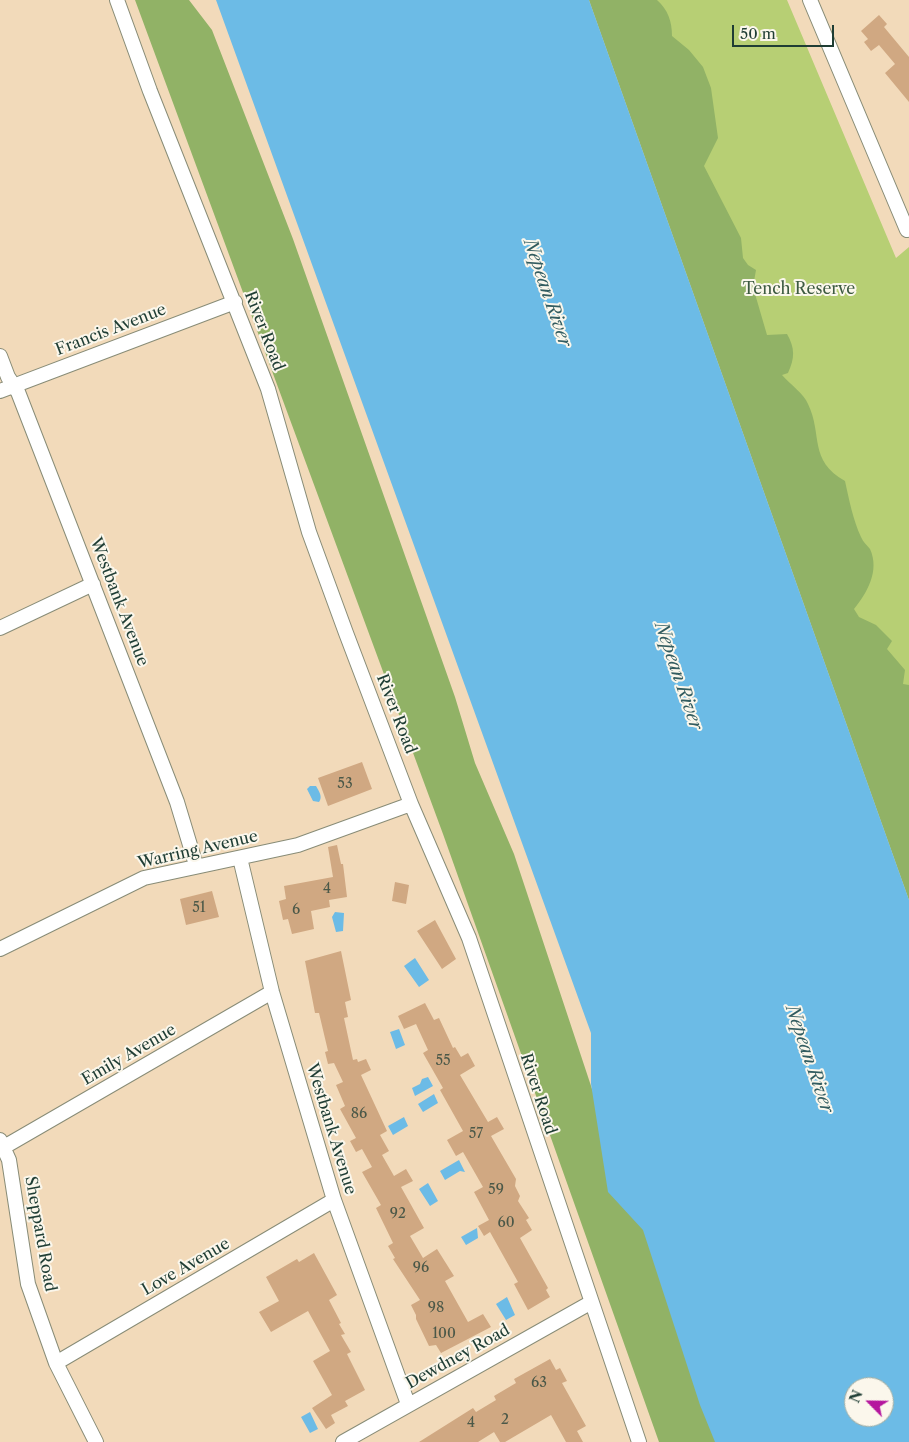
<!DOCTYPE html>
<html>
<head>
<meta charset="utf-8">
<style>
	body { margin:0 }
	#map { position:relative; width:909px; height:1442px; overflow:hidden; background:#f2daba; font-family:"Libre Caslon Text",serif }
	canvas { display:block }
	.north { position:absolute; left:844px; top:1377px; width:50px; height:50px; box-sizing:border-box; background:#fbf7ec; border:1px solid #a3ada2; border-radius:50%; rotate:293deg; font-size:14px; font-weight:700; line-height:20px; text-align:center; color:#1f3d34 }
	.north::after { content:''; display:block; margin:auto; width:18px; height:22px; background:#b5179e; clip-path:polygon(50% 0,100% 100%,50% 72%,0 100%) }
	.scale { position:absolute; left:732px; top:25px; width:102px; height:22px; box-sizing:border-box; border:2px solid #1f3d34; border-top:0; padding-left:6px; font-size:15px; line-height:18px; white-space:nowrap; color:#1f3d34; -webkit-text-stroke:4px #fbf7ec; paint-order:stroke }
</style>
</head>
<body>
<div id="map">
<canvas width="909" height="1442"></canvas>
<div class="north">N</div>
<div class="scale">50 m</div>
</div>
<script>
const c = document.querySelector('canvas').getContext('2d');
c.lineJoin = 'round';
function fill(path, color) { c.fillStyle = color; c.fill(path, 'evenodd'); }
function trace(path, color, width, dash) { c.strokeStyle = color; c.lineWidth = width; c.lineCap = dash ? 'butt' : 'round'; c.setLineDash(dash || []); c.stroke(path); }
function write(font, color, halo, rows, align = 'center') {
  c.font = font + ' "Libre Caslon Text",serif'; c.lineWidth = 4; c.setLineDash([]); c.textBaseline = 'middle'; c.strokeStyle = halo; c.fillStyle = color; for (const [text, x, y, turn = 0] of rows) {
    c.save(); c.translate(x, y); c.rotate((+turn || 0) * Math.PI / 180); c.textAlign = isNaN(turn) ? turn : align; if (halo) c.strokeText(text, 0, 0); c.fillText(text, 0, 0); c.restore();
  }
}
fill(new Path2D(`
	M589,0H787L896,258L909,247V900Z`), '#b7cf74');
fill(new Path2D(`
	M135,0H189L212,30L293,239L455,697L475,763L514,854L602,1119L650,1237L718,1442H659L443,834Z
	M589,0H657C668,10 672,21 672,36L689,50L703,67L711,88L718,138L704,166L741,238L743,258L748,265L756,270L753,287L767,335L787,334C795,348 795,358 788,373L782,375C790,384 804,394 808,404C823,435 808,460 845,481C849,499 853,520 861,537C863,542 867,545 870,549C880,571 867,593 854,609L859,617L876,625L892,641L887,649L905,670L903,684L909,685V900Z`), '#91b266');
fill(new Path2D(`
	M216,0H589L909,900V1442H715L700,1405L643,1230L608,1192L591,1084V1033ZM854,1387H884V1417H854Z
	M310,786H316C319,791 323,797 319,802L313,801L307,789Z
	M335,912L344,913L343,931L336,932L332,917Z
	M415,958L429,980L419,987L404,966Z
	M399,1029L405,1045L396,1049L390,1032Z
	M428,1077L433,1086L415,1096L412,1088L420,1084L422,1079Z
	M434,1094L438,1103L423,1112L418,1104Z
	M404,1117L408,1126L393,1135L388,1126Z
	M459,1160L465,1172L460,1171L445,1180L440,1171Z
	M428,1183L438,1201L430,1206L419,1189Z
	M477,1228L478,1238L466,1245L461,1237Z
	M507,1297L515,1315L506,1320L496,1304Z
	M310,1412L318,1429L310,1433L301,1417Z`), '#6cbbe6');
fill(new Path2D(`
	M879,15L887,24L884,27L909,57V102L885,73L895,64L879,45L871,51L864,42L868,39L861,31Z
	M362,762L372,789L328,806L318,778Z
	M337,845L341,864H343L347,897L329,900L330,907L311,911L314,929L292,934L288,919L283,920L279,901L286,899L284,886L333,877L328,847Z
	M395,882L409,885L406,904L392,901Z
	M212,891L219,917L186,925L180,899Z
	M435,920L456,959L442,969L417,931Z
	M341,951L351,1000L345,1002L348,1017L344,1018L353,1060L357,1059L358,1062L366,1059L371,1070L361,1075L387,1131L380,1135L389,1151L382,1155L394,1176L406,1169L413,1181L401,1187L424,1228L410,1236L423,1258L437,1249L454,1276L445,1281L468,1322L483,1314L491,1327L441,1353L436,1345L429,1346L416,1319V1315L411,1305L420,1300L393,1259L395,1258L388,1246L393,1243L376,1208L381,1205L362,1172L372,1167L362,1149L356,1152L350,1141L356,1138L340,1109L345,1106L336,1085L343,1082L334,1063L328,1064L325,1052L328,1051L319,1013H315L305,961Z
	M425,1003L434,1020L439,1018L453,1048L455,1047L461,1057L468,1053L475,1066L460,1075L488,1122L497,1117L504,1129L491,1136L516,1179L515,1186L520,1196L518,1201L529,1218L526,1220L532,1230L520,1238L548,1288L546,1290L550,1297L528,1310L514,1284L518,1282L490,1232L484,1236L478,1226L489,1220L474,1192L483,1187L463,1152L456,1156L447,1140L463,1131L440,1090L443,1088L423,1053L428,1050L416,1024L404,1029L398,1016Z
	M314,1253L337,1295L329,1300L341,1323L339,1324L345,1334L341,1335L351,1352L347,1354L365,1390L345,1401L348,1406L331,1415L335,1423L326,1429L312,1408L332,1395L313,1361L330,1351L308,1311L271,1332L259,1312L279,1301L266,1277L297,1259L299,1262Z
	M550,1359L556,1370L560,1368L567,1381L562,1383L586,1426L577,1431L583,1442H566L551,1415L505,1442H500L494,1432L478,1442H419L473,1408L476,1412L496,1400L494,1396L516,1383L514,1379Z`), '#d0a882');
const minor = new Path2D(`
	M117,0L150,91L268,389L309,532L346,633L411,804L469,938L639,1442
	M810,0L907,230
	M0,356L8,377L18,392L177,802L196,865
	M0,391L235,302
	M0,628L93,584
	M240,858L272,992L334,1200L408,1404
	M0,949L144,878L298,845L411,804
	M0,1140L9,1160L28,1284L56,1363L96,1442
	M4,1147L272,992
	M56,1363L334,1200
	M343,1442L590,1303`);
trace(minor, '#888c77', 16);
trace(minor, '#fff', 14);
write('14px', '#4b5848', null, [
	["53",345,784],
	["4",327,889],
	["51",199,908],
	["6",296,910],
	["55",443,1061],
	["86",359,1114],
	["57",476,1134],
	["59",496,1190],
	["92",398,1214],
	["60",506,1223],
	["96",421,1268],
	["98",436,1308],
	["100",444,1334],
	["63",539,1383],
	["2",505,1420],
	["4",471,1423]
]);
write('16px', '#3d5a41', '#fbf7ec', [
	["Tench Reserve",799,289]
]);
write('16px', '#1f3d34', '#fbf7ec', [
	["Francis Avenue",111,330,-21],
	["River Road",264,331,69],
	["Westbank Avenue",119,602,69],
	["River Road",396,714,69],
	["Warring Avenue",198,850,-13],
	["Emily Avenue",129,1055,-30],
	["River Road",538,1094,72],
	["Westbank Avenue",331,1129,73],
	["Sheppard Road",40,1234,80],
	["Love Avenue",186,1267,-30],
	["Dewdney Road",458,1357,-29]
]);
write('italic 18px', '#325c60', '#fbf7ec', [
	["Nepean River",547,293,71],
	["Nepean River",678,676,71],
	["Nepean River",809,1059,71]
]);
</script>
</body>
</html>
